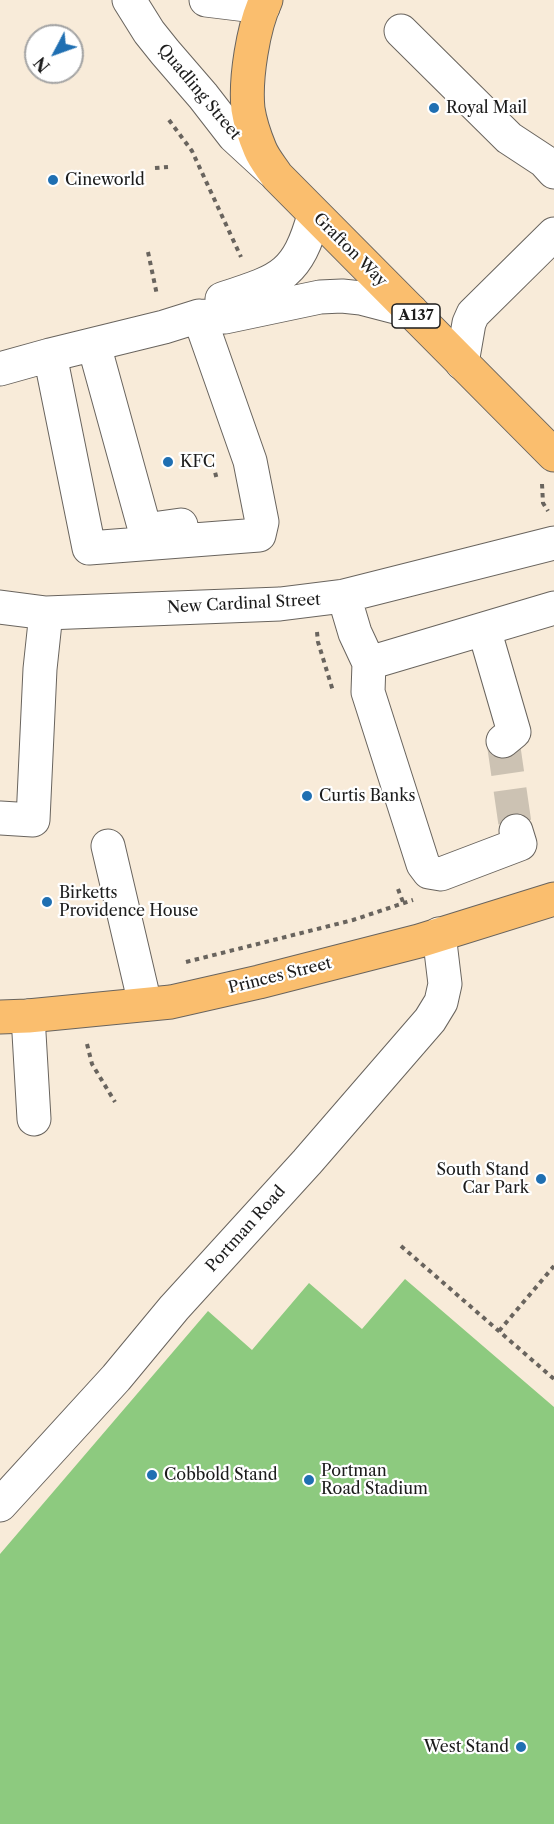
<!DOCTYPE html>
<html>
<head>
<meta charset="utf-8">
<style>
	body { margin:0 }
	#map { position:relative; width:554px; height:1824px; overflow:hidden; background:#f8ebd9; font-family:"Libre Caslon Text",serif }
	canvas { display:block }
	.north { position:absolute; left:24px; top:24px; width:60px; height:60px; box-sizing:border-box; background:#fff; border:2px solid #a4a4a4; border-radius:50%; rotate:229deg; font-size:16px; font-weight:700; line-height:24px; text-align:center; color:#1c1c1c }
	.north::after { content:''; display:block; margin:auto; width:21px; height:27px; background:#1f6fb2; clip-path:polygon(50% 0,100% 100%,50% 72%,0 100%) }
</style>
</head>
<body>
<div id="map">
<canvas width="554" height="1824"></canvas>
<div class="north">N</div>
</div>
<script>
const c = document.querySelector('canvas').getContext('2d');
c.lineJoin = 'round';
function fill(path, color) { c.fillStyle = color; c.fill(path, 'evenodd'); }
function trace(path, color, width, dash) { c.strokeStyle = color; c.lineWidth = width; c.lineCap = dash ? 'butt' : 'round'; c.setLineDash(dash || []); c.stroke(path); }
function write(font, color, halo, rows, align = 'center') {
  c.font = font + ' "Libre Caslon Text",serif'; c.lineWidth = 4.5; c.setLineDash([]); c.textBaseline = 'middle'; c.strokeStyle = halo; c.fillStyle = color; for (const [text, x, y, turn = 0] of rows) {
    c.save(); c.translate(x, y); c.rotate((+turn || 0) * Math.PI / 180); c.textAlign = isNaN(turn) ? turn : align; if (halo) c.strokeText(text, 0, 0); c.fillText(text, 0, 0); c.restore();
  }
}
fill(new Path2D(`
	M405,1279L554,1407V1824H0V1554L208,1311L252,1350L309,1283L362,1329Z`), '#8dca7f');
trace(new Path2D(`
	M503,741L516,831`), '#ccc2b3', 33, [33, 16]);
const minor = new Path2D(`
	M129,0L149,32L165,52L203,96L234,136L272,171
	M206,0L263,7
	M401,31L509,138L544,161L554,172
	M222,299C279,280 297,277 314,215
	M94,345L145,530L181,525
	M50,355L89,548L259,535L262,522L250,461L199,316
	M462,363L469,323L473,314L554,234
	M0,369L50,355L164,327L199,316L225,317L320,297L342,296L361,298L411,311
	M344,596L355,633L369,663L554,608
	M0,607L46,613L280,604L344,596L554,543
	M484,629L514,732L503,741
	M369,663L368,692L423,864L429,872L441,874L520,844L516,831
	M0,818L33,820L40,669L46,613
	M108,846L145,1004
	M28,1016L34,1119
	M0,1505L116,1378L174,1308L307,1162L430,1020L441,1002L445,984L439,934`);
const major = new Path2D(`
	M266,0C253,27 245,79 248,109C250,122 255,137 260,149C264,159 272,168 277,176L554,455
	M0,1017L28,1016L171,1002L259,982L419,941L554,899`);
trace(minor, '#69645e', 35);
trace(major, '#69645e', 35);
trace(new Path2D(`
	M169,120L192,151L241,257
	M155,168L168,167
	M148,252L157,295
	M213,464L217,480
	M542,484L543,503L548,511
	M317,632L318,642L333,691
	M398,889L403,902
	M186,962L353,920L413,900
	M87,1044L92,1064L115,1102
	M401,1246L554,1379
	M499,1331L554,1266`), '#69645e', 4, [4.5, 4.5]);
trace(minor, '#fff', 33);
trace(major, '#fabe6e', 33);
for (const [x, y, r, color] of [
	[434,108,6,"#1f6fb2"],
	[53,180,6,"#1f6fb2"],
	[168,462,6,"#1f6fb2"],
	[307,796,6,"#1f6fb2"],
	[47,902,6,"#1f6fb2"],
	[541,1179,6,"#1f6fb2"],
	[152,1475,6,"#1f6fb2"],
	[309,1480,6,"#1f6fb2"],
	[521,1747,6,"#1f6fb2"]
]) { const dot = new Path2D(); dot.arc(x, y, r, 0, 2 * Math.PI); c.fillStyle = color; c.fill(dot); trace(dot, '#fff', 2); }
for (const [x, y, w] of [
	[416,316,48]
]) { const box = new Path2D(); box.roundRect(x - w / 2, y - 12, w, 24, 4.5); c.fillStyle = '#fff'; c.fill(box); trace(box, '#1c1c1c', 1.5); }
write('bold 15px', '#1c1c1c', null, [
	["A137",416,316]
]);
write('16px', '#1c1c1c', '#fff', [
	["Quadling Street",199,92,50],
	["Grafton Way",350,250,45],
	["New Cardinal Street",244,604,-3],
	["Princes Street",280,976,-14],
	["Portman Road",246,1229,-48]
]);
write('16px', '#1c1c1c', '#fff', [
	["Royal Mail",446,108],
	["Cineworld",65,180],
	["KFC",180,462],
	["Curtis Banks",319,796],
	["Birketts",59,893],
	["Providence House",59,911],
	["South Stand",529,1170,"right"],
	["Car Park",529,1188,"right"],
	["Portman",321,1471],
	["Road Stadium",321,1489],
	["Cobbold Stand",164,1475],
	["West Stand",509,1747,"right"]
], 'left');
</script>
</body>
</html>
